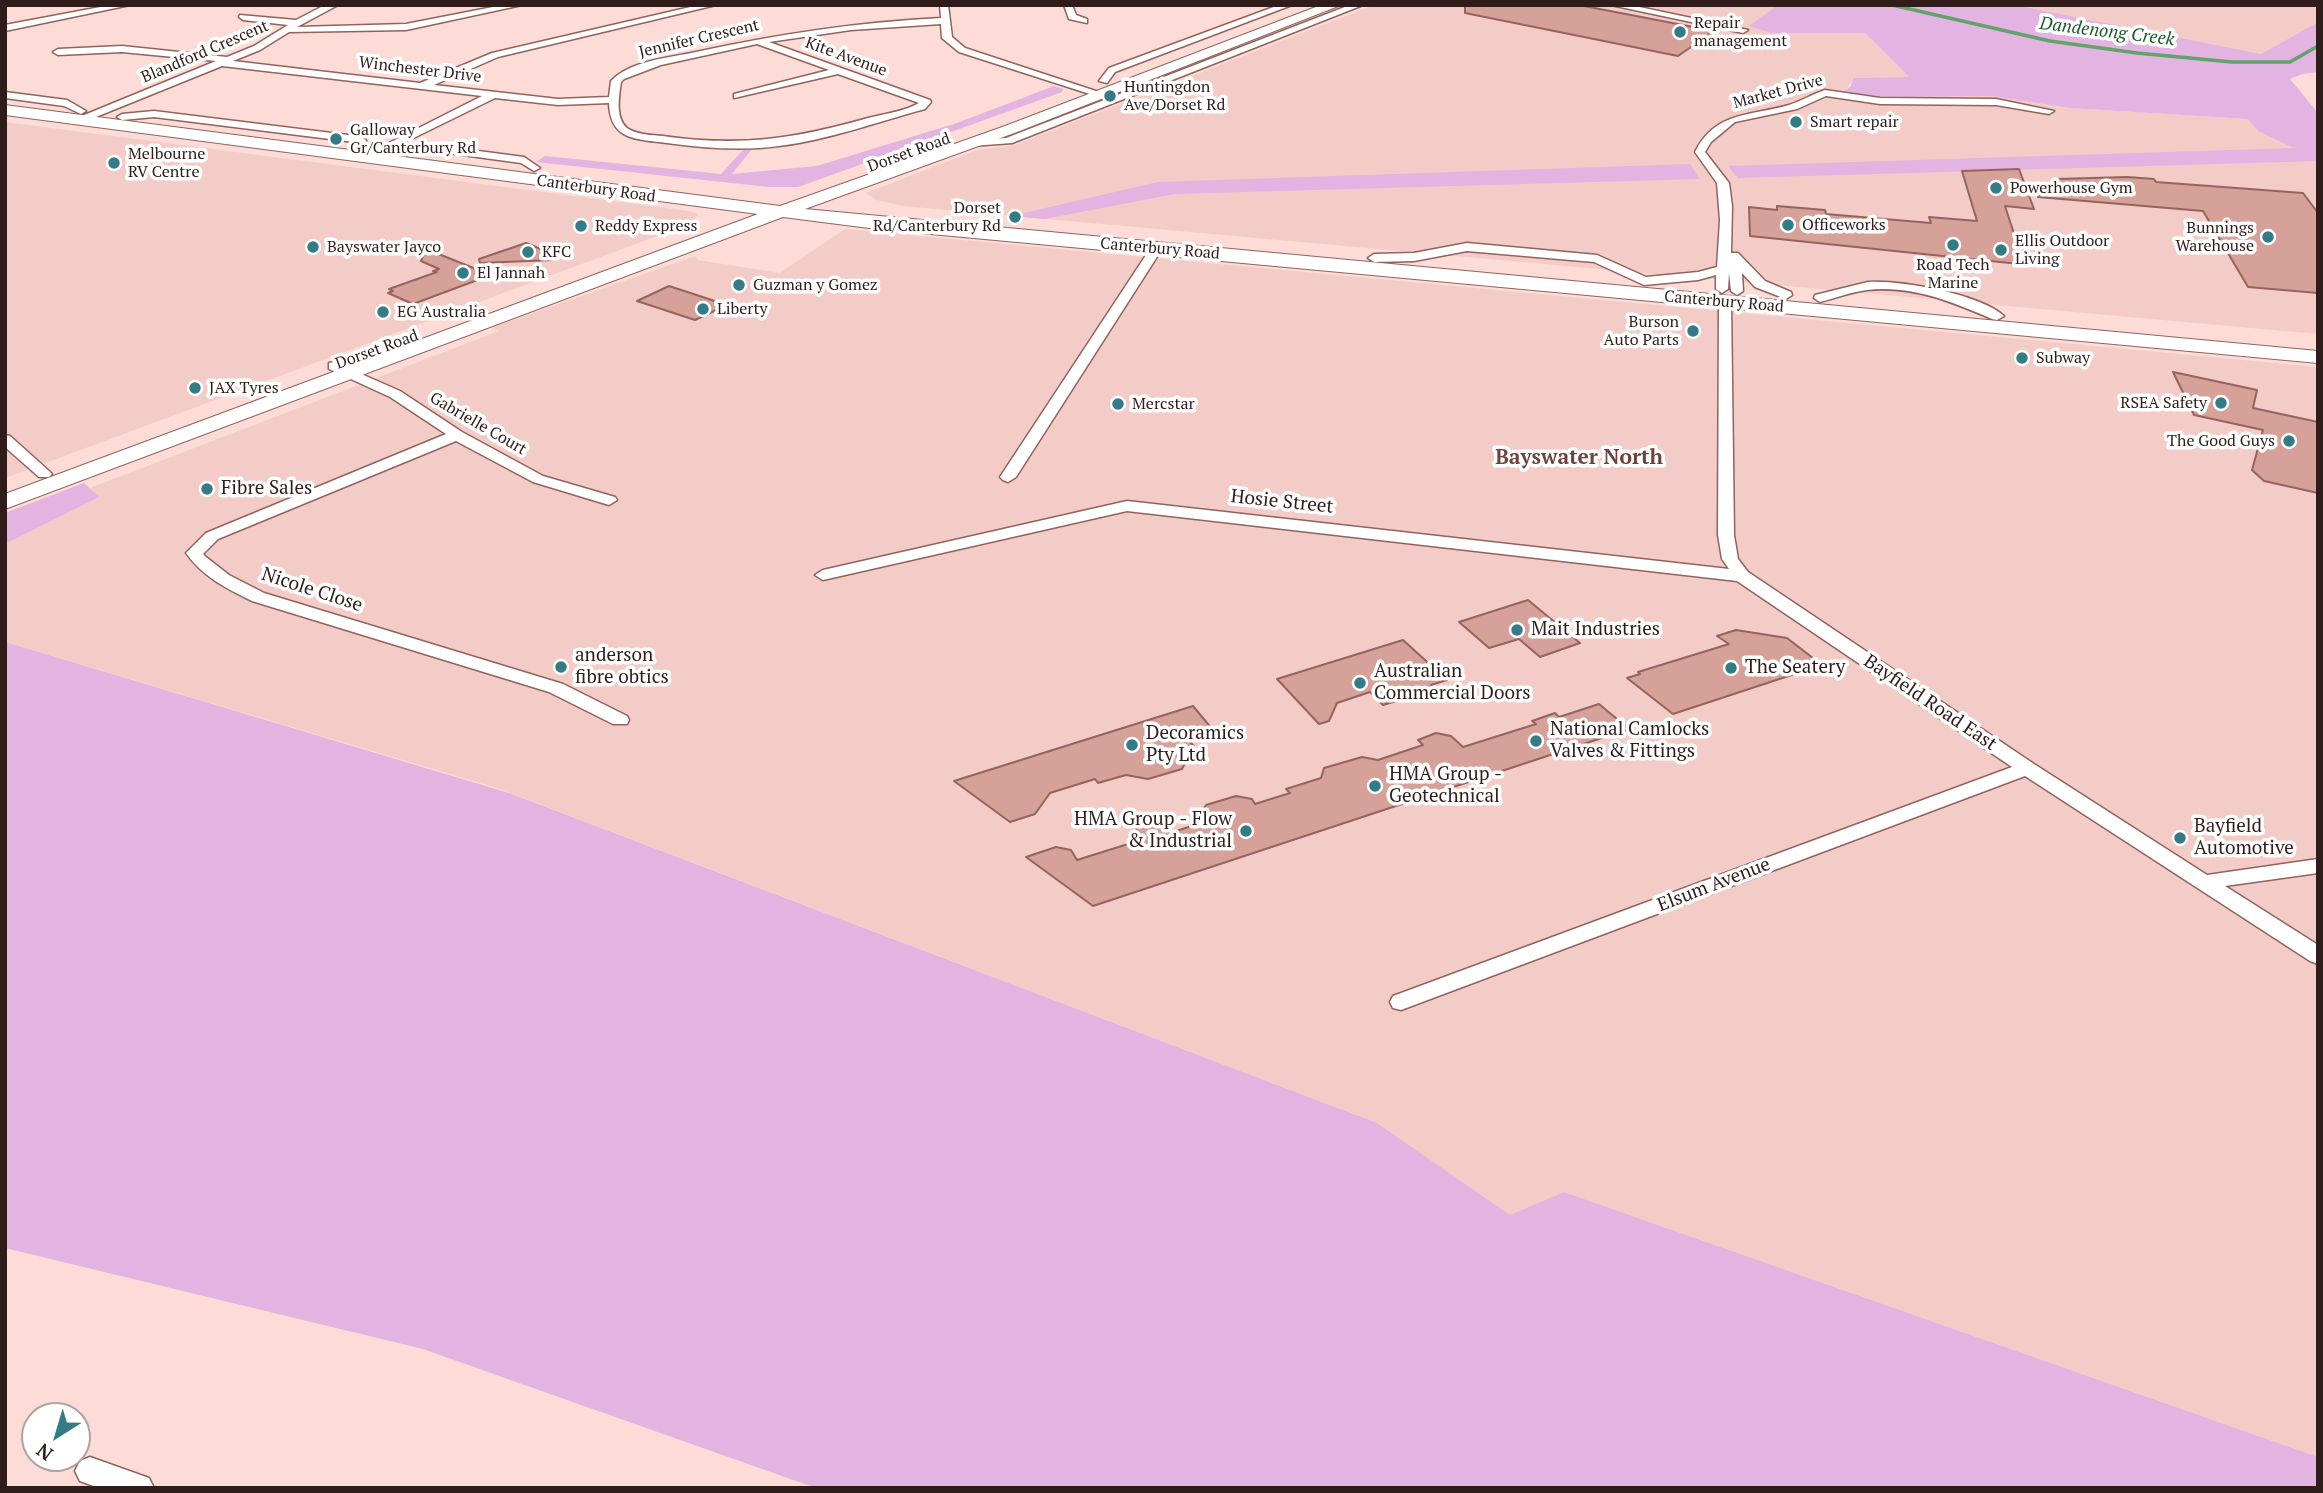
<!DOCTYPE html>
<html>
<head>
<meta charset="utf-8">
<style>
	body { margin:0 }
	#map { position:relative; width:2323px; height:1493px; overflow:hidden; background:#fddbd6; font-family:"PT Serif",serif }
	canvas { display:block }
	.frame { position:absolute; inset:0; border:7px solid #301c1a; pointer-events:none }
	.north { position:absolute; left:21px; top:1402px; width:70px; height:70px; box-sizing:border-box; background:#fff; border:2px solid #aca4a3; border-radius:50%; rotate:217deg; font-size:19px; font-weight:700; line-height:28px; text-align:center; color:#301c1a }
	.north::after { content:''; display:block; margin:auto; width:24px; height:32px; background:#347b85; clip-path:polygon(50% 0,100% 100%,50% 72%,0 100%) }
</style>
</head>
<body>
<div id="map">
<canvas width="2323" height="1493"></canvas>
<div class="frame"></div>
<div class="north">N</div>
</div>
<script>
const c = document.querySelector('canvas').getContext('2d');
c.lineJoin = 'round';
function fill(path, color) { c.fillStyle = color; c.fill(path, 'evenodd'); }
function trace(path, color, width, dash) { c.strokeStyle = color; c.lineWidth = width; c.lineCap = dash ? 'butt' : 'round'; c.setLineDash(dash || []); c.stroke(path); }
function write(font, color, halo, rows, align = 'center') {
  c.font = font + ' "PT Serif",serif'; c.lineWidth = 7; c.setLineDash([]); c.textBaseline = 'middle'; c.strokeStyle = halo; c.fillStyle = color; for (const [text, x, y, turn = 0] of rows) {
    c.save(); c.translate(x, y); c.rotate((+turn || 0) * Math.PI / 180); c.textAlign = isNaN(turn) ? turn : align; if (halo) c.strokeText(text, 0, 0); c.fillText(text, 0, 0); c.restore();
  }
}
fill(new Path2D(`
	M1374,5H1778L1750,26L1771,33H1865L1909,77L1853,78L1846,91L1874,97L1991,96L2070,108L2249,119L2258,131L2318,148V334L903,206L877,200L866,193L977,150L1015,145Z
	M2015,5H2318V22L2261,54Z
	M5,122L689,211L698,214L693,221L676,229L5,478Z
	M845,229L2318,367V1457L1564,1192L1511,1216L1377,1123L497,788L5,642V544L98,497L90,488L499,331L491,328L695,256L698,260L780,273Z`), '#f3ccc7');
fill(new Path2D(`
	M1778,5H2015L2261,54L2318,22V72L2302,74L2290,79L2318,113V161L1738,178L1728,166L2294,148L2258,131L2248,119L2070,108L1991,96L1874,97L1845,91L1851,86L1853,78L1909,77L1865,33H1771L1749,26Z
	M1054,86L1063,89L1062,92L798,187H769L536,162L545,156L721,174L744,149H752L732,174L817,166L957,123Z
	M1690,164L1700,179L1175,194L1044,219L1011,216L1158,182Z
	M84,483L99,497L5,544V513Z
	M5,642L509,793L1377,1123L1510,1215L1564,1192L2318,1457V1488H816L423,1349L5,1248Z`), '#e3b3e1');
trace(new Path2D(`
	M1892,5L2050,41L2137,53L2232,62H2290L2318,46`), '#62a26b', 3.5);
const building = new Path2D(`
	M1465,5H1579L1714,31L1678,56L1465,13Z
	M2019,169L2034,209L2005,206L2016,240H2021L2029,265L1750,236L1749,207L1777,210V206L1825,210L1826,214L1931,223L1929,217L1977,221L1962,171Z
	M2127,177L2154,179L2156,182L2303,193L2318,213V293L2248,287L2203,211L2038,197L2051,181L2056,179Z
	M526,243L553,254L545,257L553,260L480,263L479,259Z
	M426,249L491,275L413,304L388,293L393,291L389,289L437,272L433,271L439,269L421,261Z
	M669,286L727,305L695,320L637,301Z
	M2173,372L2257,390L2253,408L2318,422V493L2264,481L2252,470L2263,430L2194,415Z
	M1528,600L1580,643L1540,657L1519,639L1489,648L1459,622Z
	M1736,630L1787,638L1822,665L1673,714L1627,678L1640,674L1638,672L1729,644L1717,636Z
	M1403,640L1447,680L1431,685L1442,694L1422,700L1416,695L1383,705L1370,692L1337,703L1329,721L1319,724L1277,679Z
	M1599,704L1629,729L1093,906L1026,857L1056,847L1071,850L1077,860L1144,839L1135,827L1159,820L1170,833L1195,825L1206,805L1236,796L1252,799L1255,804L1290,793L1286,789L1321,778L1324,768L1362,757L1378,760L1423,745L1418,740L1436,733L1451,736L1463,747L1536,724L1532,721L1555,713L1559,717Z
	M1193,706L1213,730L1186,738L1194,746L1178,750L1187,760L1182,769L1148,779L1126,775L1098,783L1095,779L1050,793L1035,814L1010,822L954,781Z`);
fill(building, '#d6a199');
trace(building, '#95645e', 2);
const street = new Path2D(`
	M111,5H130L5,31V25Z
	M325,5H338L297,27L406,24L503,5H522L406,30L289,32L260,50L233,61L420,83L492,53L699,5H716L498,57L434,85L558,99L609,97L611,81C630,61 666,58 691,53C774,35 856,22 941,18L940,5H948L952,37L965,48L1105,94L1096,96L959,52L942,38L941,24L851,30L769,42L930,100L931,102L925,109C877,122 828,140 779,146C742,151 703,148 667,143C637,139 610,141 609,103L558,105L495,98L385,152L381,151V147L482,96L222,66L81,123L77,122V118L216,61L122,52L58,55L53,52L58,49L122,46L227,57L254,46L288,25L243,20L239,17L240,15L296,20ZM757,44L829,70L734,94V98L838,74L919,103C905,111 885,114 868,118C794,139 740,147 663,136C653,135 636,135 627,128C615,118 619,96 621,82L624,79L661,65Z
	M1064,5H1072L1076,15L1087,19V23L1069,19Z
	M1279,5H1292L1115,72L1107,83L1099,81L1109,68Z
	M1350,5H1363L1012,143L972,146L967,143L972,140L1006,138Z
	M1611,5H1630L1748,30L1743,33Z
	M1825,90L1880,98L1996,99L2054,111L2049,114L1996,105L1880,104L1826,96L1797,109L1735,122L1711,142L1705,152L1729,183L1732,206L1731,253H1738L1765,281L1791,292L1792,295L1786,299L1755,287L1742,273L1743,291L1737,295L1731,291L1729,273L1728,289L1722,293L1716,289V275L1698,280L1644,285L1594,262L1467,251L1414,261L1374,262L1368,258L1374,254L1414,253L1467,243L1597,255L1646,277L1698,272L1717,267L1720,220L1717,183L1695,152C1715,111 1751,116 1789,105C1801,101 1813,94 1825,90Z
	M5,92L67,100L86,111L81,114L64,106L5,98Z
	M154,111L356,136L365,139L369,147L364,150L354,142L154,117L122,120L117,117L122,114Z
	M433,145L524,157L540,168L534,171L521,163L433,151L406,155L401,152Z
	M1156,245L1162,249L1016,477L1008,482L1003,480L1000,477L1150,249Z
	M1868,282C1901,280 1980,294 2004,316L1997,320L1992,319C1952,302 1912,285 1867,290C1851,292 1836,298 1820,302L1814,298L1815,295Z
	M1725,298L1731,302L1734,535L1738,559L1748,572L2034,764L2207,875L2318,859V873L2225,886L2318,945V964L2310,961L2025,776L1401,1010L1393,1008L1390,1002L1393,996L2012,767L1737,581L1127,511L823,580L815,575L823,570L1127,501L1729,569L1722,559L1718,535L1719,302Z
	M334,362L400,391L462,432L543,476L615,497L617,500L609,505L533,482L456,441L218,539L203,554L206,557L229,575L264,593L563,684L627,716L629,720L627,724H613L549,692L252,601C226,588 203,577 186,553L206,533L446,434L390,397L329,369V363Z
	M5,435L10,436L49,471L52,474L49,477H39L5,447Z
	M90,1457L149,1478L154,1488H99L80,1481L75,1471L80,1461Z`);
const primary = new Path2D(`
	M1321,5H1341L1017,132L805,209L2318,351V363L877,229L783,217L5,509V494L758,214L5,115V105L780,206L1005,126Z`);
trace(street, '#93625c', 3);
trace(primary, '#93625c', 2);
fill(street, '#fff');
fill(primary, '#fff');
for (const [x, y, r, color] of [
	[1680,32,7,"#347b85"],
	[1110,96,7,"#347b85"],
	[1796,122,7,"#347b85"],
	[336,139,7,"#347b85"],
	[114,163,7,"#347b85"],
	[1996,188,7,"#347b85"],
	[1015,217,7,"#347b85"],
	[1788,225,7,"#347b85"],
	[581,226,7,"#347b85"],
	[2268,237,7,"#347b85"],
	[1953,245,7,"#347b85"],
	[313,247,7,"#347b85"],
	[2001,250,7,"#347b85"],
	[528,252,7,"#347b85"],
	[463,273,7,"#347b85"],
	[739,285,7,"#347b85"],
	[703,309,7,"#347b85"],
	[383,312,7,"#347b85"],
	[1693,331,7,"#347b85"],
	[2022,358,7,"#347b85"],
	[195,388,7,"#347b85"],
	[2221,403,7,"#347b85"],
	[1118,404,7,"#347b85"],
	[2289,441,7,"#347b85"],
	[207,489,7,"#347b85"],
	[1517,630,7,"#347b85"],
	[561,667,7,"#347b85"],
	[1731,668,7,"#347b85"],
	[1360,683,7,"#347b85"],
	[1536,741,7,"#347b85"],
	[1132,745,7,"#347b85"],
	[1375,786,7,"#347b85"],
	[1246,831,7,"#347b85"],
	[2180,838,7,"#347b85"]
]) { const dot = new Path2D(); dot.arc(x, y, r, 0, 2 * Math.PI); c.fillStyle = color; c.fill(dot); trace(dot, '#fff', 2.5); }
write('16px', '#301c1a', '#fff', [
	["Repair",1694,23],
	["management",1694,41],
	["Huntingdon",1124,87],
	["Ave/Dorset Rd",1124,105],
	["Smart repair",1810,122],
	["Galloway",350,130],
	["Gr/Canterbury Rd",350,148],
	["Melbourne",128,154],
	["RV Centre",128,172],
	["Powerhouse Gym",2010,188],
	["Dorset",1001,208,"right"],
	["Rd/Canterbury Rd",1001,226,"right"],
	["Officeworks",1802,225],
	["Reddy Express",595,226],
	["Bunnings",2254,228,"right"],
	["Warehouse",2254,246,"right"],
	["Ellis Outdoor",2015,241],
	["Living",2015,259],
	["Bayswater Jayco",327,247],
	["KFC",542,252],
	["Road Tech",1953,265,"center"],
	["Marine",1953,283,"center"],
	["El Jannah",477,273],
	["Guzman y Gomez",753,285],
	["Liberty",717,309],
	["EG Australia",397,312],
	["Burson",1679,322,"right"],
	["Auto Parts",1679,340,"right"],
	["Subway",2036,358],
	["JAX Tyres",209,388],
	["RSEA Safety",2207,403,"right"],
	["Mercstar",1132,404],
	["The Good Guys",2275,441,"right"]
], 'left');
write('16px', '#301c1a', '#fff', [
	["Jennifer Crescent",699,39,-13],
	["Blandford Crescent",205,52,-23],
	["Kite Avenue",846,57,20],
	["Winchester Drive",420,70,7],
	["Market Drive",1778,92,-15],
	["Dorset Road",909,153,-20],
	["Canterbury Road",596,189,8],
	["Canterbury Road",1160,249,5],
	["Canterbury Road",1724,302,5],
	["Dorset Road",377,350,-20],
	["Gabrielle Court",478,424,30]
]);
write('italic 18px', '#195d29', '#fff', [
	["Dandenong Creek",2107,32,7]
]);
write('19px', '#301c1a', '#fff', [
	["Fibre Sales",221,489],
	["Mait Industries",1531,630],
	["anderson",575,656],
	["fibre obtics",575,678],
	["The Seatery",1745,668],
	["Australian",1374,672],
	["Commercial Doors",1374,694],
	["National Camlocks",1550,730],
	["Valves & Fittings",1550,752],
	["Decoramics",1146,734],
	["Pty Ltd",1146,756],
	["HMA Group -",1389,775],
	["Geotechnical",1389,797],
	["HMA Group - Flow",1232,820,"right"],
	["& Industrial",1232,842,"right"],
	["Bayfield",2194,827],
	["Automotive",2194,849]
], 'left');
write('19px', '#301c1a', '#fff', [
	["Hosie Street",1282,502,6],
	["Nicole Close",312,590,18],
	["Bayfield Road East",1930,703,34],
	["Elsum Avenue",1714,885,-21]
]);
write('bold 21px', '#6e413b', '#fff', [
	["Bayswater North",1579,458]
]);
</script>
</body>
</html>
